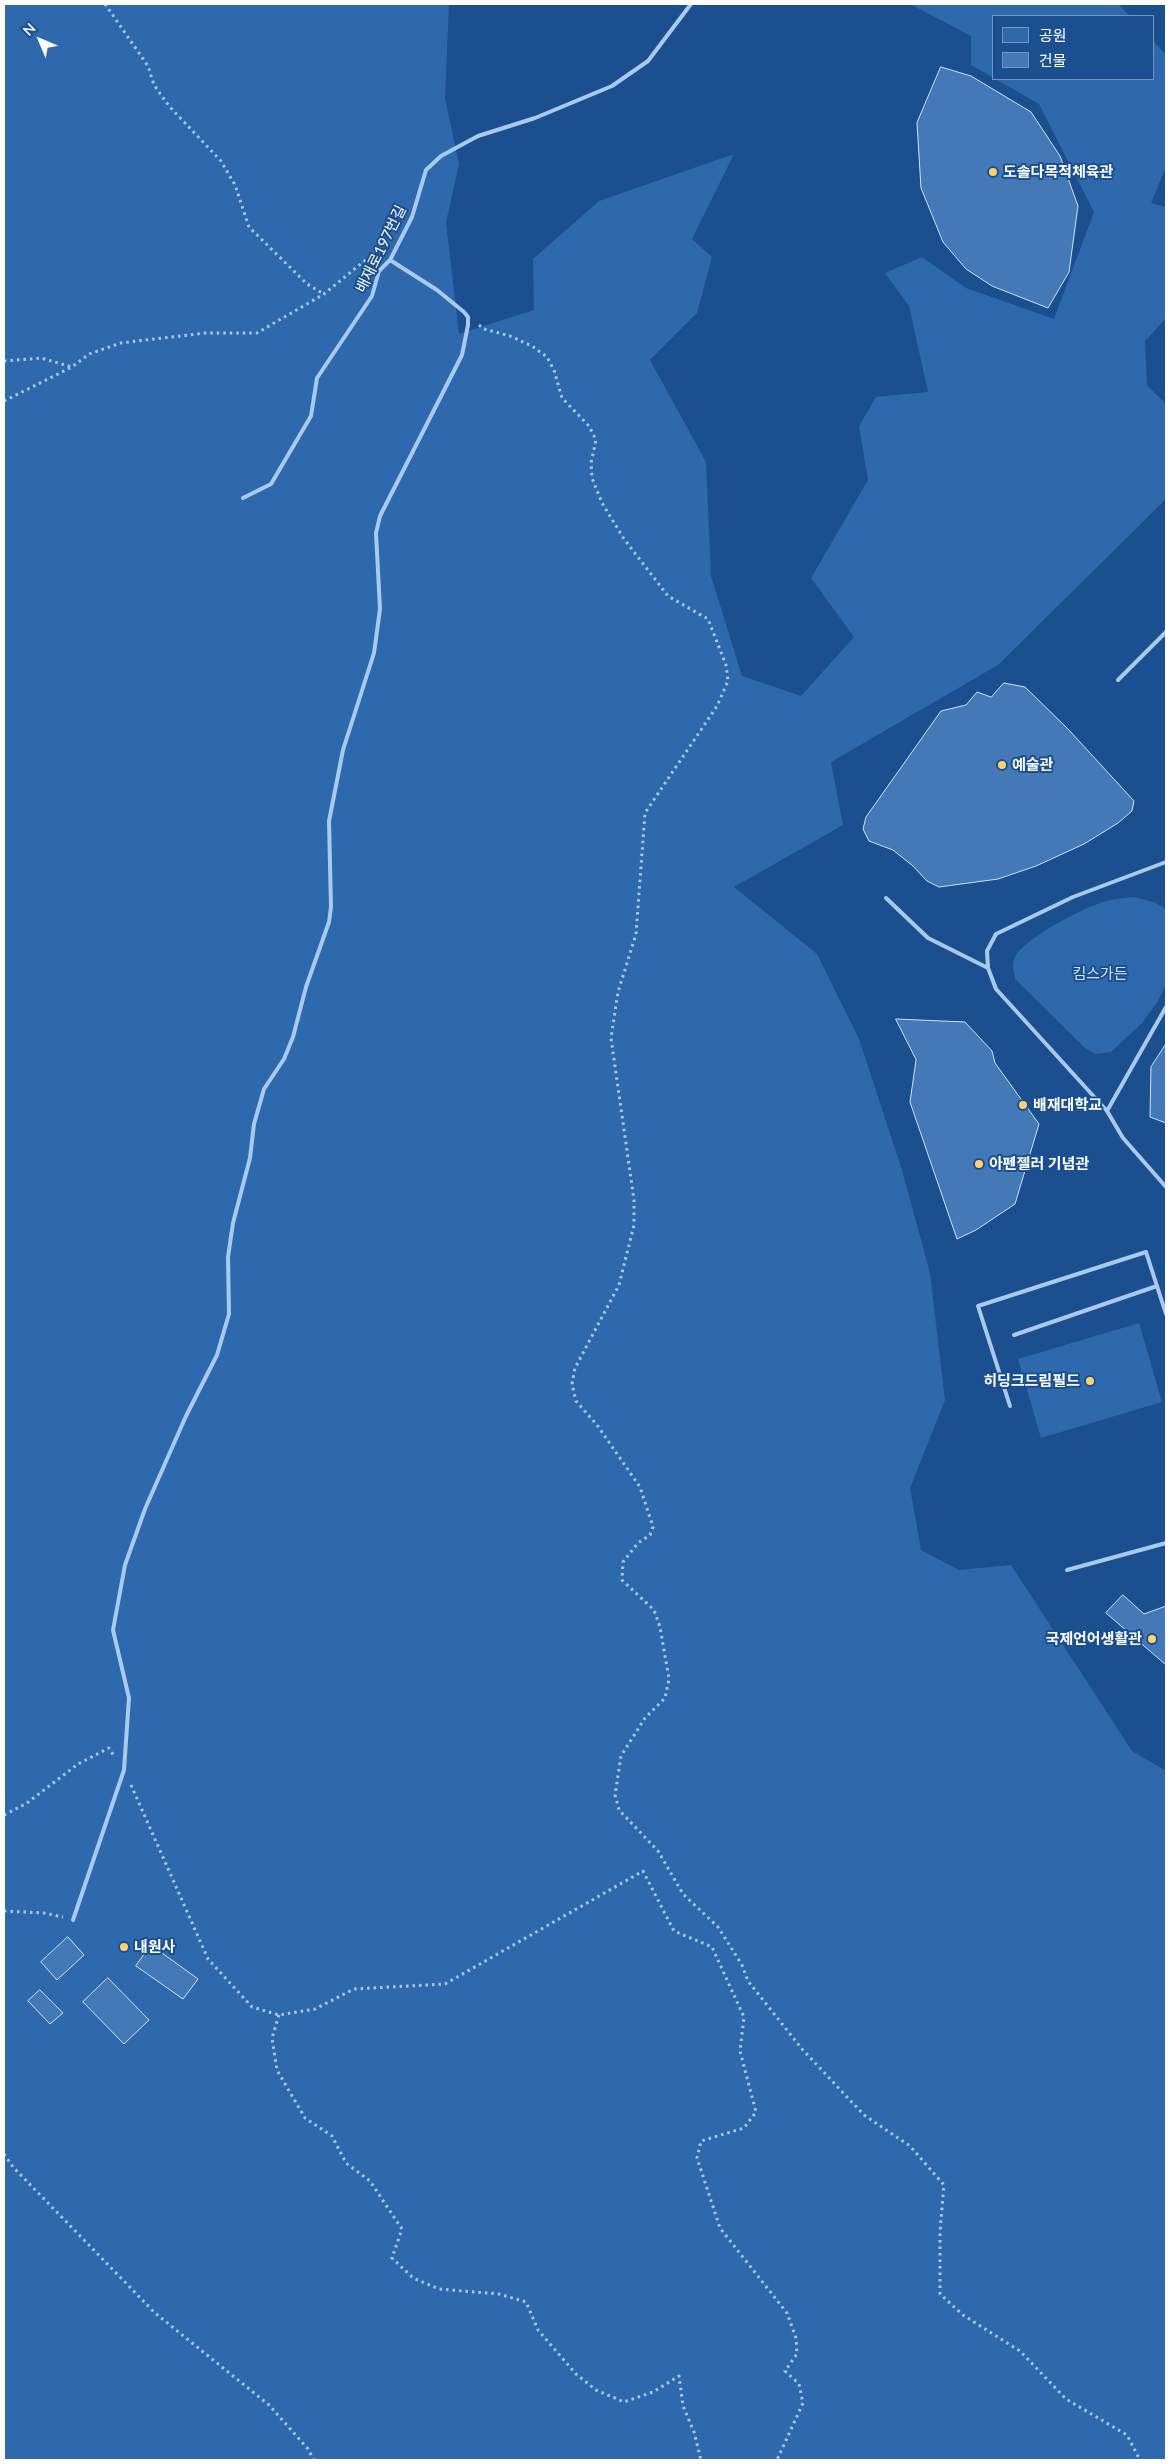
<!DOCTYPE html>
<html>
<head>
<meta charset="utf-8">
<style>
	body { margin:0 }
	#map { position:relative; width:1170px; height:2464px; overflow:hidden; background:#1b4f8f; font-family:Lato,"Noto Sans KR",sans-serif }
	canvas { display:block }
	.frame { position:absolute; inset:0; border:5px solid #fff; pointer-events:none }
	.legend { position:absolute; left:992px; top:15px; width:162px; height:65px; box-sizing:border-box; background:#1b4f8f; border:1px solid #7695bc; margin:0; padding:6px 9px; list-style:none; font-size:15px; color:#fff }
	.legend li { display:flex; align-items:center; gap:10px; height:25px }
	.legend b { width:25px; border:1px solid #7695bc }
	.north { position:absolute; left:15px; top:15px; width:50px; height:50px; -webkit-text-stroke:4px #1b4f8f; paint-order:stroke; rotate:315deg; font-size:14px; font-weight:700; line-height:20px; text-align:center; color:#fff }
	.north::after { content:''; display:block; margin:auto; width:18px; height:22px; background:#fff; clip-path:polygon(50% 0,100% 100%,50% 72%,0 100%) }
</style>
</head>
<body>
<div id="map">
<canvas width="1170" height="2464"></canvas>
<div class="frame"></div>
<ul class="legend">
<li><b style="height:14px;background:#2e69ad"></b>공원</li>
<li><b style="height:14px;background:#4478b7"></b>건물</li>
</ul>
<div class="north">N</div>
</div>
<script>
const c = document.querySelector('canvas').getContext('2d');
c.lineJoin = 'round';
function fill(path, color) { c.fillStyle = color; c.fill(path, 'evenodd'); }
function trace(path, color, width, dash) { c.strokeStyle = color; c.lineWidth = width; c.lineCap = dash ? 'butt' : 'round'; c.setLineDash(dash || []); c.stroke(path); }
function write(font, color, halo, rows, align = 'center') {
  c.font = font + ' Lato,"Noto Sans KR",sans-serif'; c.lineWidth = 4; c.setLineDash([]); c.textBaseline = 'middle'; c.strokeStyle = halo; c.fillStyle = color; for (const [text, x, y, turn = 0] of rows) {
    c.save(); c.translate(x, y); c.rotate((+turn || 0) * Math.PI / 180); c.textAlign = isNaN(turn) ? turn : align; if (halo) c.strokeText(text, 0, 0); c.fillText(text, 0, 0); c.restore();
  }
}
fill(new Path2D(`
	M4,4H449L445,98L459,164L446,222L459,334L534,310L533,259L599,201L734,154L692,239L712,257L697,313L650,360L706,462L711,576L742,676L801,696L854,637L811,578L868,480L859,426L876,397L928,392L909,306L885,273L922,257L966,288L1054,319L1094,212L1039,104L995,79H1154V42L1166,55V167L1151,203L1166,207V318L1145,341L1147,385L1166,404V499L998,665L831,762L843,825L734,887L817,954L859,1039L902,1170L930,1273L945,1400L910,1488L921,1550L959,1570L1011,1565L1132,1751L1166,1771V2460H4Z
	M910,4H1118L1130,16H994V78L971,65V36Z
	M1134,897L1154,902L1166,909V984L1158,1001L1142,1023L1111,1052L1096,1054L1085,1048L1015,979C1014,972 1011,964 1015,957C1026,937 1089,904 1111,900C1118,898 1126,898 1134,897Z
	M1139,1323L1162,1402L1041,1438L1018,1359Z`), '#2e69ad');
const building = new Path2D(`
	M941,67L971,76L1031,112L1060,156L1078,206L1069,272L1048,308L992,286L966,269L943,242L921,188L917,123Z
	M1004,683L1025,687L1068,729L1134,801L1132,811L1118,823L1084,844L1036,866L998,879L939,887L927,881L913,866L893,850L869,841L863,829L866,817L941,711L966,705L977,692L991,697Z
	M896,1019L965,1022L992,1051L995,1063L1039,1124L1015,1204L976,1230L957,1239L910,1102L916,1060Z
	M1166,1044V1123L1150,1117L1151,1067Z
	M1123,1595L1144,1614L1166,1606V1665L1106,1613Z
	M68,1937L84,1955L57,1980L41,1962Z
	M151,1945L198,1979L183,1999L136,1966Z
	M108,1978L149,2020L124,2044L83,2002Z
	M40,1990L63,2013L50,2024L28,2001Z`);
fill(building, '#4478b7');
trace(building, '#cfe3fa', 1);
trace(new Path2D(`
	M105,4L148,66L154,85L169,106L221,161L235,185L249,227L307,284L324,294
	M479,325L484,329L510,336L532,346L547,357L554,370L562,398L589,426L596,440L591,463L592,478L602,503L624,539L668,596L708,619L726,665L728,681L717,706L645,813L636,934L618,992L611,1038L634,1200V1225L619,1285L575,1368L572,1384L576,1401L597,1425L640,1487L653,1527L650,1535L638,1543L623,1562L622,1580L654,1610L660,1627L669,1679L665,1698L645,1718L621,1756L615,1795L619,1810L658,1851L683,1894L718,1927L742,1965L748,1981L802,2049L864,2115L910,2146L944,2185L940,2231V2294L963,2315L1020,2351L1066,2399L1127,2435L1140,2460
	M4,361L41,358L72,367L89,354L121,343L205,333H257L324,294L379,249L385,248
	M4,401L72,367
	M131,1785L208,1959L252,2007L279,2015L315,2009L354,1989L445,1984L643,1871L674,1931L712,1947L744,2017L740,2051L756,2112L744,2128L701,2141L697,2158L720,2228L787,2313L796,2338L797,2354L785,2371L799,2384L803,2403L777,2460
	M4,1815L27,1803L78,1764L109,1748L114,1756
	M4,1911L44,1913L63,1917
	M279,2015L272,2038L277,2070L305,2118L332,2136L346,2163L370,2181L402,2229L392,2258L413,2278L439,2289L499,2294L526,2302L538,2330L576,2374L596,2390L624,2402L653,2392L679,2376L683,2406L694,2432L701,2460
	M4,2154L13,2167L155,2313L269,2405L308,2449L314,2460`), '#a9c9ee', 3, [2.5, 4]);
trace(new Path2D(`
	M243,498L271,484L311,416L317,378L372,296L379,271L390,260L412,217L426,170L441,156L478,136L535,118L612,86L648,61L691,4
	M1118,680L1166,632
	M1166,862L1073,897L996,934L987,951L988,968L996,989L1107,1111L1123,1138L1166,1187
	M886,898L928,938L988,968
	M1107,1111L1166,1007
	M1014,1335L1157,1286
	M1010,1406L978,1306L1146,1252L1166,1314
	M1067,1570L1166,1543
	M73,1920L124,1770L129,1698L113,1630L125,1565L145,1509L186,1416L217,1355L229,1314L228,1257L233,1223L250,1158L254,1124L264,1089L284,1059L293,1037L306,987L329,922L331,907L329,821L343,750L374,653L380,609L376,533L380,516L462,355L468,325V317L464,312L437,290L390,260`), '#a9c9ee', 4);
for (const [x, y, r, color] of [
	[993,172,5,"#ffd166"],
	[1002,765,5,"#ffd166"],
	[1023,1105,5,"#ffd166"],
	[979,1164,5,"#ffd166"],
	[1090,1381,5,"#ffd166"],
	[1152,1639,5,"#ffd166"],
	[124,1947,5,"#ffd166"]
]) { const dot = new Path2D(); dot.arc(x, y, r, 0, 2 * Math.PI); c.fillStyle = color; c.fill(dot); trace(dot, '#1b4f8f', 2); }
write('bold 15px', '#fff', '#1b4f8f', [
	["도솔다목적체육관",1003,172],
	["예술관",1012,765],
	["배재대학교",1033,1105],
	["아펜젤러 기념관",989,1164],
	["히딩크드림필드",1080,1381,"right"],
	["국제언어생활관",1142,1639,"right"],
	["내원사",134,1947]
], 'left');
write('15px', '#fff', '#1b4f8f', [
	["배재로197번길",381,249,-64]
]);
write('15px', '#cfe3fa', '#1b4f8f', [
	["킴스가든",1100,974]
]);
</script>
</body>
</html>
